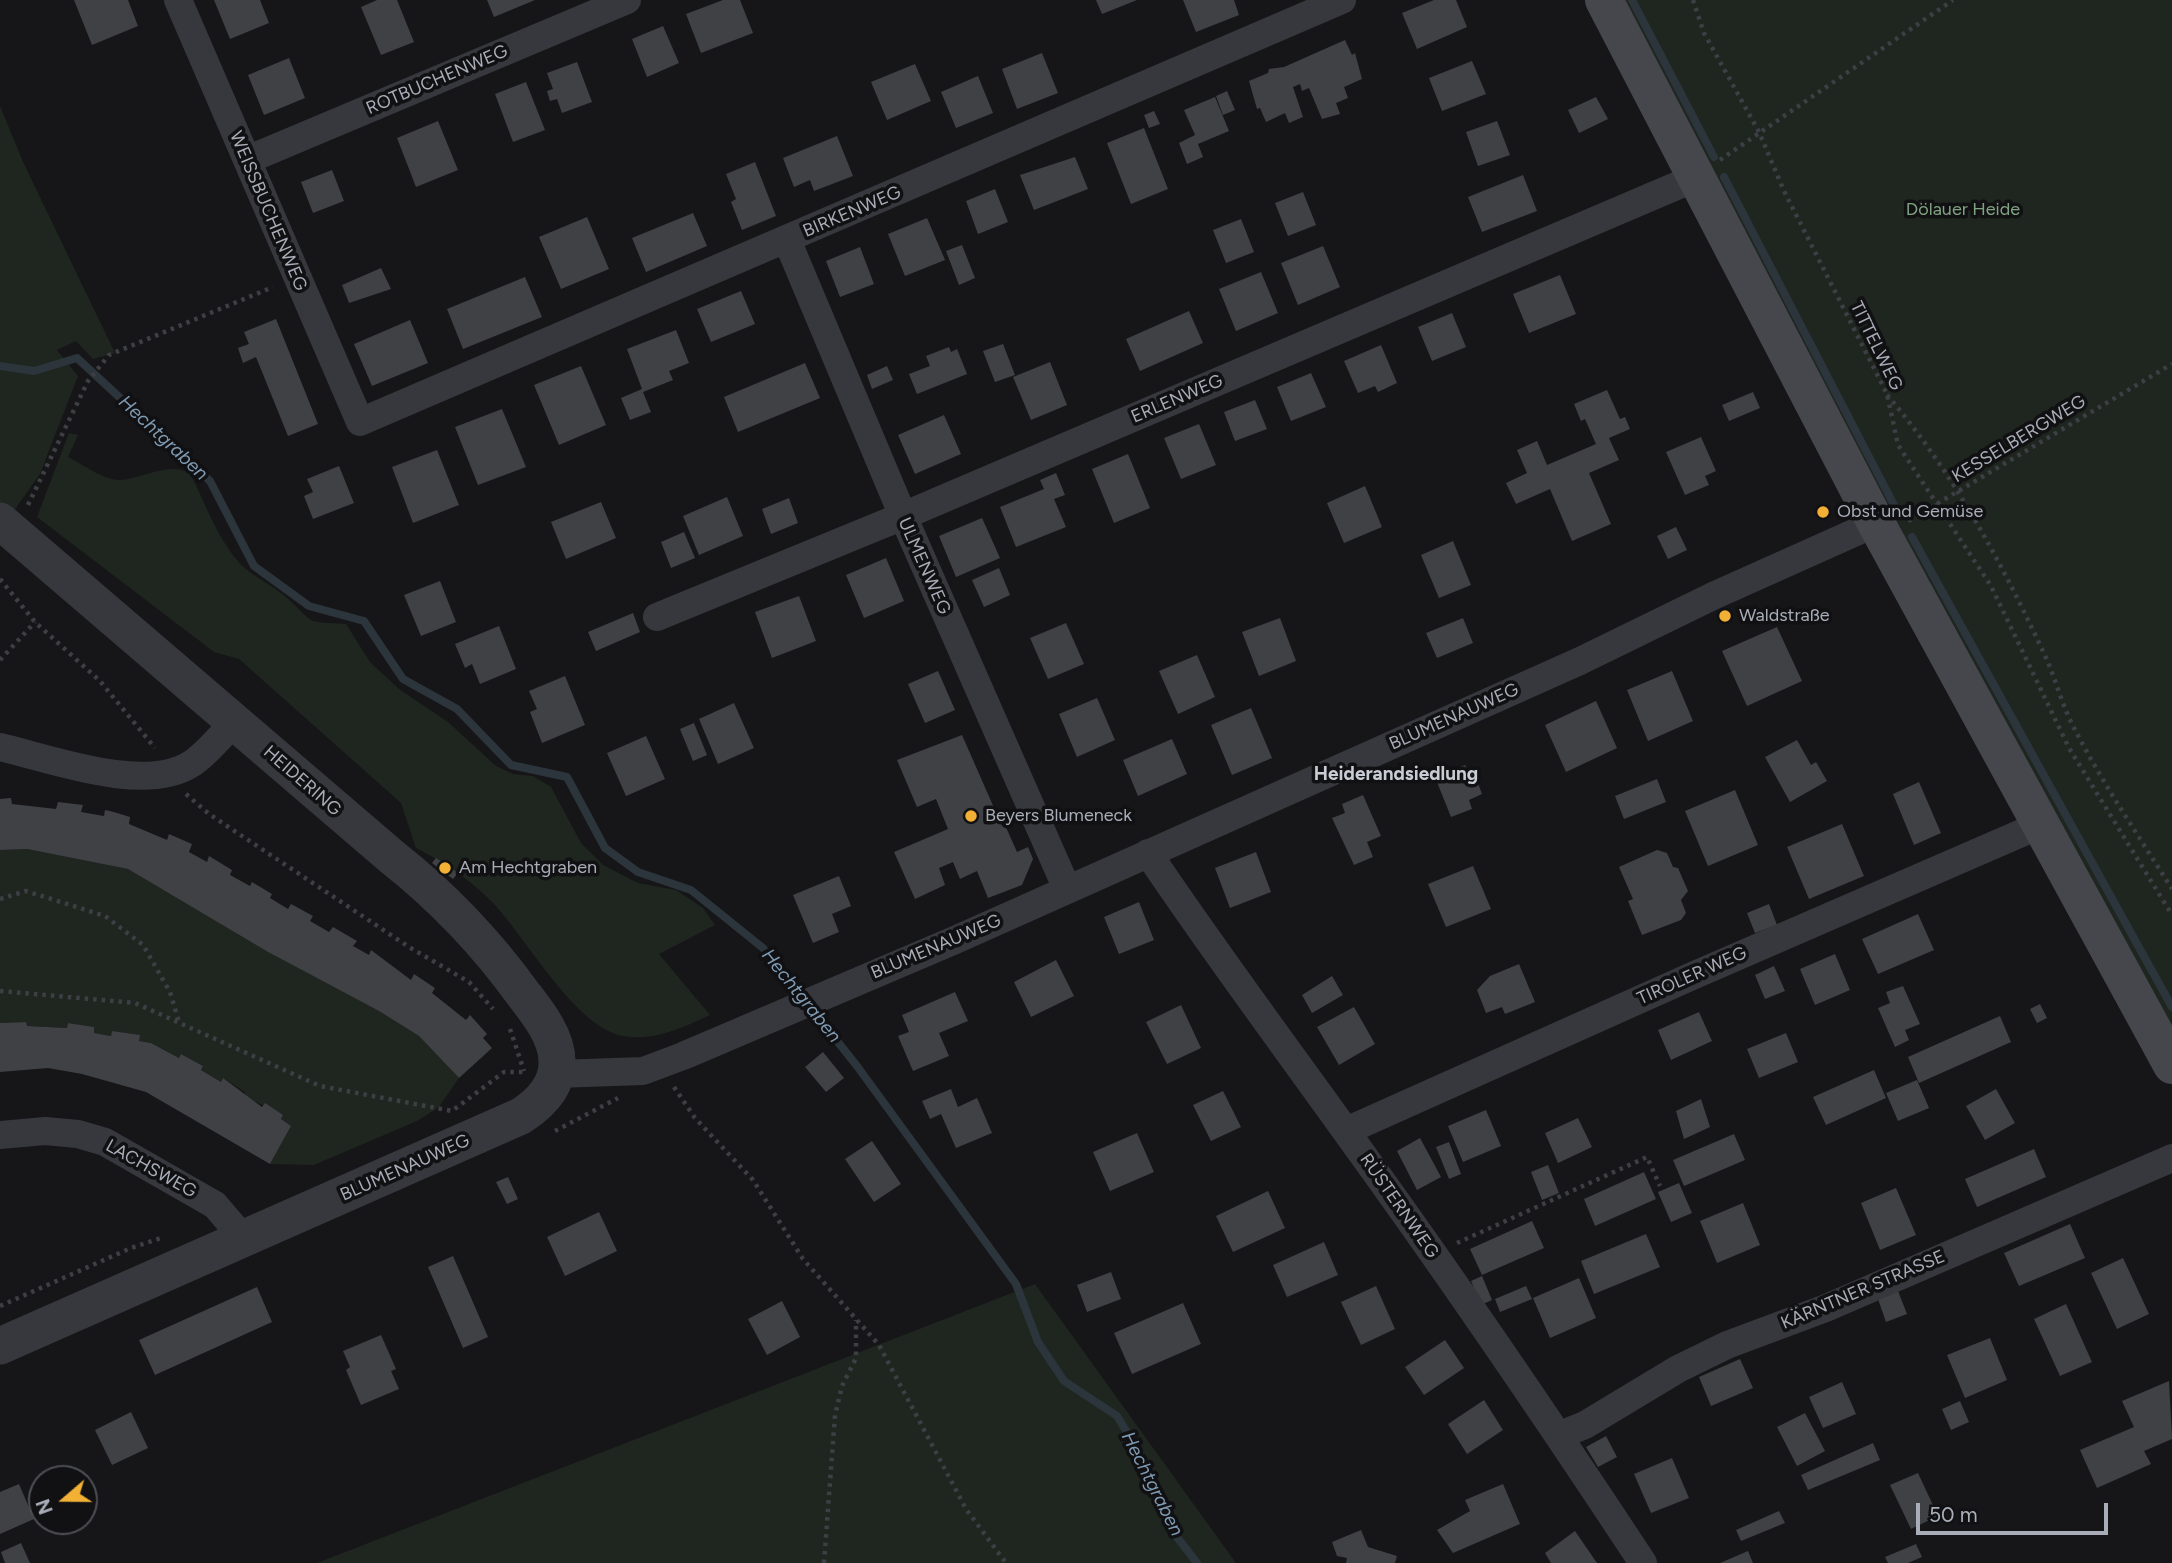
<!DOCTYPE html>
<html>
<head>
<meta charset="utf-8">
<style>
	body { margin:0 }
	#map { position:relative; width:2172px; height:1563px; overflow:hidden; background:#161618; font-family:Figtree,sans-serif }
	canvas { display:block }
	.north { position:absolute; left:28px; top:1465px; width:70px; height:70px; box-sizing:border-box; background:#111113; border:2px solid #4d4f55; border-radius:50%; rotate:250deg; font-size:19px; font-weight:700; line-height:28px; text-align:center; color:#a8adb8 }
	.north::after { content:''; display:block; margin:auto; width:24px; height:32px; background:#f2b134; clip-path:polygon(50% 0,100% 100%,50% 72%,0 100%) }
	.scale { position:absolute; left:1916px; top:1503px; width:192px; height:32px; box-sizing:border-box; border:4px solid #a8adb8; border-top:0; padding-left:9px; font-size:21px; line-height:24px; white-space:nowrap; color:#a8adb8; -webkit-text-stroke:5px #111113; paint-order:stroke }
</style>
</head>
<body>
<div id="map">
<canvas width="2172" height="1563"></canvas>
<div class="north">N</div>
<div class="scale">50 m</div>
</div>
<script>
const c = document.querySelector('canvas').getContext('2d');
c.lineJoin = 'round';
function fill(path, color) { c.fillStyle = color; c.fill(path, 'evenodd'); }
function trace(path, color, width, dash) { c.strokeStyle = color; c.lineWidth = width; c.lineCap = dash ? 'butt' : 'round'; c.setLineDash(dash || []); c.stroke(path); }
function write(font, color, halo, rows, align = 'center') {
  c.font = font + ' Figtree,sans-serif'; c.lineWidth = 7; c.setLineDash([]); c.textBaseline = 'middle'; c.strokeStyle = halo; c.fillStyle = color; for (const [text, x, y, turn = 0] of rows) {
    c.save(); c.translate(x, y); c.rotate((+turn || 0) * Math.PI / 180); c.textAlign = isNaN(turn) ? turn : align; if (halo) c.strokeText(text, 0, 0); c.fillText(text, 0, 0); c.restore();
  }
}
fill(new Path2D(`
	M1619,0H2172V1038Z
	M0,106L24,164L115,353L93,359L76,341L57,350L78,376L40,474L13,512L0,504Z
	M69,433L78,435L68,457C82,464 104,480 119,480C143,479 167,461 190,473C206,504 220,547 247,570C260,580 275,587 287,598C318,626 303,621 346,624L370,662L399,689L448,722L496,766L513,774L533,776L551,787L581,843L603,865L638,883L676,890L703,908L715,925L659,954L710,1015C684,1027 653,1042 623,1036C575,1027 527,939 494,904C472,881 444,862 416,848L401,803L239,659L214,652L37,517Z
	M27,849L128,869L268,952L379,1011L419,1036L459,1078L438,1108L417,1121L314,1165L270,1164L291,1126L281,1119L283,1115L244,1096L245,1092L223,1078L221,1082L201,1070L203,1066L181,1054L179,1058L151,1043L139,1041V1035L112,1031L111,1036L94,1033V1027L68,1023L67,1028L27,1026L26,1022L0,1023V850Z
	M1035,1284L1236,1563H317Z`), '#1e261f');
trace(new Path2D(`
	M1632,0L1714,157
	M1724,177L1894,505
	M0,366L34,371L77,358L210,481L254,566L309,606L364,621L403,679L457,709L511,765L567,777L605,848L638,872L691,890L763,948L857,1066L1016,1284L1038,1342L1064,1381L1117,1416L1139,1452L1173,1532L1197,1563
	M1912,537L2172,1007`), '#2c353c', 8);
fill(new Path2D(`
	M74,0H128L138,26L92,45Z
	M214,0H260L269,23L230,39Z
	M377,0H397L414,42L381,55L361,7Z
	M487,0H535L494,17Z
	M723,0H740L753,33L701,53L686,14Z
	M1096,0H1137L1102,14Z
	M1183,0H1234L1239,15L1196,32Z
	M1434,0H1456L1467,27L1417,49L1402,13Z
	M663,26L679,63L647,77L632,39Z
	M1345,40L1352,55L1355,53L1362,79L1344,87L1348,98L1336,103L1340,114L1322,119L1309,88L1302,91L1300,84L1293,87L1303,117L1289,123L1285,113L1266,122L1260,108L1257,109L1249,81L1268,73L1269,69L1284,67Z
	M1042,53L1058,93L1017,109L1002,69Z
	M289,58L305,98L264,115L248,75Z
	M1472,61L1486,94L1442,111L1429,78Z
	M577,62L592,102L562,113L557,99L550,101L547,91L553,89L547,73Z
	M915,64L931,101L887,120L871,82Z
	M978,76L993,113L956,128L941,92Z
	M526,82L545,130L513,142L495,94Z
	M1227,91L1235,110L1223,115L1216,96Z
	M1215,97L1229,131L1198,144L1203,157L1187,164L1179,143L1195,135L1184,110Z
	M1596,97L1608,119L1579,133L1568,110Z
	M1154,111L1160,124L1149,128L1144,115Z
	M438,121L458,170L416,187L397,138Z
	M1497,121L1510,155L1478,166L1466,132Z
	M1144,128L1168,189L1131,204L1107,143Z
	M837,136L853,176L814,191L810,180L794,187L783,158Z
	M1075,157L1088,189L1034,210L1020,175Z
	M755,162L776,216L742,230L731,202L736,199L726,174Z
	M332,170L344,201L313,213L301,182Z
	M1523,175L1537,211L1482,232L1468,197Z
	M995,189L1008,222L978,234L966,201Z
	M1303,192L1316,225L1288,236L1275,203Z
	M693,213L707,246L646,272L632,238Z
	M587,217L609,269L561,289L539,237Z
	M927,218L945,260L905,276L888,234Z
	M1241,219L1254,252L1226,263L1213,230Z
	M962,245L975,278L959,285L946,251Z
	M1323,246L1340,287L1298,305L1281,263Z
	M860,247L874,284L840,297L826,261Z
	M381,268L391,289L349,303L342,285Z
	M1261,272L1278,313L1236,331L1219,289Z
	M1560,275L1576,314L1529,333L1513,294Z
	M525,277L542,317L463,349L447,309Z
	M741,291L755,324L711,342L697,309Z
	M1189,311L1203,343L1140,371L1126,339Z
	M1452,313L1466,347L1432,361L1418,327Z
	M276,319L318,424L288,436L256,357L243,363L238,348L249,344L244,332Z
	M410,320L428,363L372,386L354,344Z
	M676,330L689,363L669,371L673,380L643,392L651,412L630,420L621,398L642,389L627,349Z
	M1003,344L1015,375L995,382L983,351Z
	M1381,345L1397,383L1378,392L1375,386L1358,393L1344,361Z
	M949,347L951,352L957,349L967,374L917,394L909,374L930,366L926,356Z
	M1050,362L1067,405L1031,420L1013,377Z
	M805,363L820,398L738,432L724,397Z
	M581,366L606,425L559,445L534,385Z
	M887,366L893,380L872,389L867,375Z
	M1311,373L1326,407L1291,421L1277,387Z
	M1607,390L1620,419L1625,417L1630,429L1609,438L1619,460L1589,473L1611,524L1572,541L1550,489L1516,504L1506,483L1527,473L1517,450L1537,441L1547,465L1596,444L1585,419L1581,421L1574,404Z
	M1753,392L1760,408L1729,421L1722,405Z
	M1255,400L1267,429L1235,441L1224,412Z
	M502,409L526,467L478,485L455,427Z
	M944,415L961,454L915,474L898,435Z
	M1199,424L1216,465L1181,479L1164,438Z
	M1701,437L1716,471L1705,476L1709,485L1685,495L1666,452Z
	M437,450L459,505L413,523L392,467Z
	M1128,454L1150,508L1114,523L1092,469Z
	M339,466L354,503L313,519L304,496L313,492L307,479Z
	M1056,473L1065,495L1054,499L1066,527L1016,547L1000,507L1044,489L1040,480Z
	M1365,486L1382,527L1344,543L1327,503Z
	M727,497L743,536L699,555L683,516Z
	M789,498L798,523L771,534L762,509Z
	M601,502L616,538L566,559L551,522Z
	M982,518L1000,558L956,577L939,536Z
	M1676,527L1687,550L1668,559L1657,536Z
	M684,532L695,558L671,568L661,542Z
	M1453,541L1471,585L1439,598L1421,555Z
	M886,558L904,601L864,618L846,575Z
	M999,568L1010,595L984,607L972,580Z
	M440,581L456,622L421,636L404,595Z
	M799,596L816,641L772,658L755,612Z
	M633,613L640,632L596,651L588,632Z
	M1280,618L1296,661L1259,676L1242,632Z
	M1463,618L1473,643L1437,658L1426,633Z
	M1066,623L1084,664L1048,679L1030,638Z
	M499,626L516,669L480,684L472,664L465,668L455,644Z
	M1777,627L1802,681L1747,706L1722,651Z
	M1197,655L1215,697L1178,714L1159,671Z
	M938,671L955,710L925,723L908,684Z
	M1672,671L1693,721L1648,741L1627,690Z
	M565,676L585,725L542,743L530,712L537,709L529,691Z
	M1097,698L1115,740L1077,757L1059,714Z
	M1596,701L1617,748L1566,772L1545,725Z
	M734,703L754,748L718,764L699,719Z
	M1251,708L1272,758L1232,775L1211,725Z
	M694,723L707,755L693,761L680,729Z
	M962,735L1002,826L1005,825L1017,852L1028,847L1033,859L1022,885L988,898L977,871L960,879L953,862L939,868L945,885L915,899L894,852L948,829L936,799L917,807L897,760Z
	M646,736L665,779L626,796L607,753Z
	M1172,739L1187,774L1138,796L1123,760Z
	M1797,740L1811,765L1816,762L1827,781L1790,802L1765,757Z
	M1465,765L1467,769L1472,767L1482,794L1469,800L1472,809L1451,817L1437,782L1444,780L1442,774Z
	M1657,779L1666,802L1624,819L1615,796Z
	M1919,782L1941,833L1914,845L1893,794Z
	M1735,790L1758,845L1708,866L1685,811Z
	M1363,795L1381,836L1367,842L1373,857L1354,865L1332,818L1345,813L1342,804Z
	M11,798L12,804L56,809L58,802L83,805L81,812L104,816L105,810L114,812L130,817L129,824L167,840L169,834L192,844L189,852L207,862L209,856L232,870L230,875L250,886L252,882L272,894L270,898L288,909L291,904L313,916L310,921L329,932L333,927L357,941L353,946L369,955L371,950L411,980L414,974L435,988L432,993L466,1020L470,1015L487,1034L483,1038L492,1048L459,1078L419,1036L379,1011L268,952L128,869L27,849L0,850V799Z
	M1842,824L1864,876L1809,899L1787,847Z
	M1657,850L1667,853L1673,867L1678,868L1688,891L1681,900L1686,913L1681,920L1642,935L1628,901L1633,899L1619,867Z
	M1256,852L1271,892L1230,908L1215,868Z
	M436,858L458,873L453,879L432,863Z
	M1473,866L1491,909L1446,927L1428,884Z
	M839,876L851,906L832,914L839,932L813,943L793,895Z
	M1139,902L1154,940L1119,954L1104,917Z
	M1769,904L1777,925L1755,933L1747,913Z
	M1918,914L1934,950L1878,974L1862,939Z
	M1835,954L1850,990L1815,1005L1800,969Z
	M1056,960L1074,996L1031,1017L1014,982Z
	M1519,964L1535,1002L1505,1014L1502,1007L1486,1013L1477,990L1490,976Z
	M1774,966L1785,991L1765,999L1755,975Z
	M1332,976L1343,995L1312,1013L1302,995Z
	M1903,986L1920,1024L1905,1030L1909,1040L1895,1047L1878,1008L1890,1003L1886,992Z
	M955,992L968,1021L939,1033L949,1056L913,1071L898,1036L909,1032L902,1015Z
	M2040,1004L2047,1018L2037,1023L2030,1009Z
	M1181,1005L1201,1048L1167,1064L1146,1022Z
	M1354,1007L1375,1044L1339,1065L1317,1027Z
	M1699,1012L1712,1041L1671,1060L1658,1030Z
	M2000,1016L2011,1042L1919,1083L1908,1057Z
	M26,1022L27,1026L67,1028L68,1023L94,1027V1033L111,1036L112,1031L140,1035L139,1041L151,1043L179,1058L181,1054L203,1066L201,1070L221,1082L223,1078L262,1107L265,1103L283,1115L281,1119L291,1126L270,1164L146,1092L82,1074L48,1068L0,1072V1023Z
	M1786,1033L1798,1062L1759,1078L1747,1049Z
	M823,1052L844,1078L826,1092L805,1067Z
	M1874,1070L1886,1098L1826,1125L1813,1097Z
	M1917,1080L1929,1108L1898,1121L1886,1093Z
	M951,1089L958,1107L977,1098L992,1133L956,1148L941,1114L930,1119L922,1101Z
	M1996,1089L2015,1123L1985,1140L1966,1106Z
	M1223,1091L1241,1127L1211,1141L1193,1105Z
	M1701,1099L1710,1127L1684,1139L1676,1111Z
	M1486,1110L1501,1146L1463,1162L1448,1126Z
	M1578,1118L1592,1147L1558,1163L1545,1133Z
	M1137,1133L1154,1172L1110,1191L1093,1152Z
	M1734,1134L1745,1160L1684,1186L1673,1160Z
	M1420,1138L1441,1177L1417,1190L1397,1151Z
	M872,1141L901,1184L874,1202L845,1159Z
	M1449,1142L1461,1174L1449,1179L1436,1147Z
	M2034,1149L2046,1177L1977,1207L1965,1179Z
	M1548,1165L1559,1193L1542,1200L1531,1172Z
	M1644,1172L1656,1199L1595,1226L1584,1199Z
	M508,1177L518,1199L507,1204L496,1182Z
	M1679,1183L1692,1213L1671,1222L1658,1192Z
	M1896,1188L1916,1235L1880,1250L1861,1203Z
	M1268,1191L1285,1228L1233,1252L1216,1216Z
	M1743,1203L1760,1245L1717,1263L1700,1221Z
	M599,1212L617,1251L565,1276L547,1237Z
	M1532,1221L1544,1248L1482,1275L1470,1249Z
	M2070,1224L2085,1258L2019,1286L2004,1253Z
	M1646,1234L1660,1267L1594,1294L1581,1261Z
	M1324,1242L1338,1275L1287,1297L1273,1265Z
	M453,1256L488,1337L463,1348L428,1267Z
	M2123,1258L2149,1314L2117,1329L2091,1273Z
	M1111,1272L1121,1299L1087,1312L1077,1285Z
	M1482,1276L1492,1300L1481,1305L1471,1281Z
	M1579,1278L1596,1318L1550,1338L1533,1298Z
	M1376,1286L1395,1329L1361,1345L1341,1302Z
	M1526,1286L1532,1299L1500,1312L1495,1299Z
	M257,1287L272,1322L155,1375L139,1340Z
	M1898,1291L1907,1314L1886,1322L1878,1299Z
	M782,1301L800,1337L767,1355L748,1319Z
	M1183,1303L1201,1344L1132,1374L1114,1333Z
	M2066,1304L2092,1362L2060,1376L2034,1319Z
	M381,1335L396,1369L391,1371L399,1389L361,1405L346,1370L350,1367L343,1351Z
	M1990,1338L2007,1380L1965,1398L1947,1355Z
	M1445,1340L1464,1368L1424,1395L1405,1367Z
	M1740,1359L1753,1388L1711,1406L1699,1377Z
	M2169,1381L2172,1439L2144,1451L2151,1464L2097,1488L2080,1450L2134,1427L2122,1401Z
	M1842,1382L1856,1414L1823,1428L1809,1397Z
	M1484,1400L1503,1430L1467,1454L1448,1424Z
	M1960,1401L1969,1422L1951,1430L1942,1409Z
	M131,1412L148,1448L112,1465L95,1430Z
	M1805,1413L1825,1451L1797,1466L1777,1427Z
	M1606,1436L1617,1457L1598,1467L1586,1447Z
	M1873,1443L1880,1460L1808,1490L1801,1475Z
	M1672,1458L1689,1498L1651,1513L1634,1474Z
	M1918,1473L1938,1516L1911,1529L1890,1485Z
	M19,1484L34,1519L0,1534V1492Z
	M1503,1484L1520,1524L1453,1553L1437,1530L1470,1511L1465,1500Z
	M1779,1511L1785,1523L1741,1541L1736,1530Z
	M1361,1530L1368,1547L1397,1556L1395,1563H1346L1347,1558L1337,1556L1332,1542Z
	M1575,1531L1597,1563H1551L1545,1553Z
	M21,1543L30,1563H5L1,1552Z
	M1916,1544L1922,1557L1908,1563H1888L1885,1557Z
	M1748,1551L1753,1563H1720Z`), '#404145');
trace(new Path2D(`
	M1693,0L1704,33L1759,132L1784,191L1887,394L1898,445L1991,586L2069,748L2172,915
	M1720,160L1953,0
	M1887,395C1954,473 2004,567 2047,660C2056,681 2062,704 2072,724C2101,781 2138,835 2172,889
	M28,505L88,381L109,355L273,287
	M1908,521L2172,364
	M0,579L35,622L100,681L155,748
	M0,660L35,622
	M186,794L209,814L409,947L469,982L493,1009
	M0,899L26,891L105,916L143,945L170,992L179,1022
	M0,991L135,1003L320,1086L452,1111L504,1072H524
	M510,1029L524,1071
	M674,1087L695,1118L753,1180L803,1259L879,1345L966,1509L1006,1563
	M555,1131L618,1098
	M1457,1243L1647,1157L1660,1186
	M0,1306L131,1248L164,1237
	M824,1563L835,1415L842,1386L856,1358V1320`), '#3d3f44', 4.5, [3.5, 5]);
trace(new Path2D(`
	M178,0L360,422L1342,0
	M247,160L627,0
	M787,240L903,516L1067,889
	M657,617L903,516L1695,178
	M0,747C52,759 144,794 191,764C207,754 220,736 234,723
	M1148,853C1211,947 1279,1038 1345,1130C1448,1272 1547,1417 1643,1563
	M556,1074L643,1071L683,1056L955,940L1580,661L1713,596L1876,523
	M1346,1131L1690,977L2040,825
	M0,1135L45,1131L78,1134L105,1142L215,1205L244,1239
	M1560,1435L1585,1425L1678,1369L1727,1345L1826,1308L2172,1158`), '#37383d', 28);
trace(new Path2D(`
	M0,521L392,857C444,898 485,941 524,995C538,1013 557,1037 557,1061C558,1085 541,1103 521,1116L0,1346`), '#37383d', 37);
trace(new Path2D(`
	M1604,0L1876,523L2172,1065`), '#45474d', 38);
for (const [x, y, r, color] of [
	[1823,512,7,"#f2b134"],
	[1725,616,7,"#f2b134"],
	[971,816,7,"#f2b134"],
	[445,868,7,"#f2b134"]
]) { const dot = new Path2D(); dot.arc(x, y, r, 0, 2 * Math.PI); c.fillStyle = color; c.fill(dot); trace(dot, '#111113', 2.5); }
write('18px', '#a8adb8', '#111113', [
	["ROTBUCHENWEG",437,80,-23],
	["WEISSBUCHENWEG",268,211,67],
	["BIRKENWEG",852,212,-23],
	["TITTELWEG",1876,346,64],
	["ERLENWEG",1177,399,-23],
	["KESSELBERGWEG",2019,439,-31],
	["ULMENWEG",924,566,66],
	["BLUMENAUWEG",1454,717,-24],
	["HEIDERING",302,781,41],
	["BLUMENAUWEG",936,947,-23],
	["TIROLER WEG",1692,976,-24],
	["BLUMENAUWEG",405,1168,-24],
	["LACHSWEG",151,1169,29],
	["RÜSTERNWEG",1399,1206,55],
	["KÄRNTNER STRASSE",1863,1290,-23]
]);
write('18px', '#7fa381', '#111113', [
	["Dölauer Heide",1963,210]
]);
write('18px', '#a8adb8', '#111113', [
	["Obst und Gemüse",1837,512],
	["Waldstraße",1739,616],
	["Beyers Blumeneck",985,816],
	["Am Hechtgraben",459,868]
], 'left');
write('italic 19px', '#7f9bb3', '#111113', [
	["Hechtgraben",163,438,43],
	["Hechtgraben",801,996,51],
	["Hechtgraben",1152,1484,63]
]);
write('bold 19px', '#c9ccd4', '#111113', [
	["Heiderandsiedlung",1396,774]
]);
</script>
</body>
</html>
